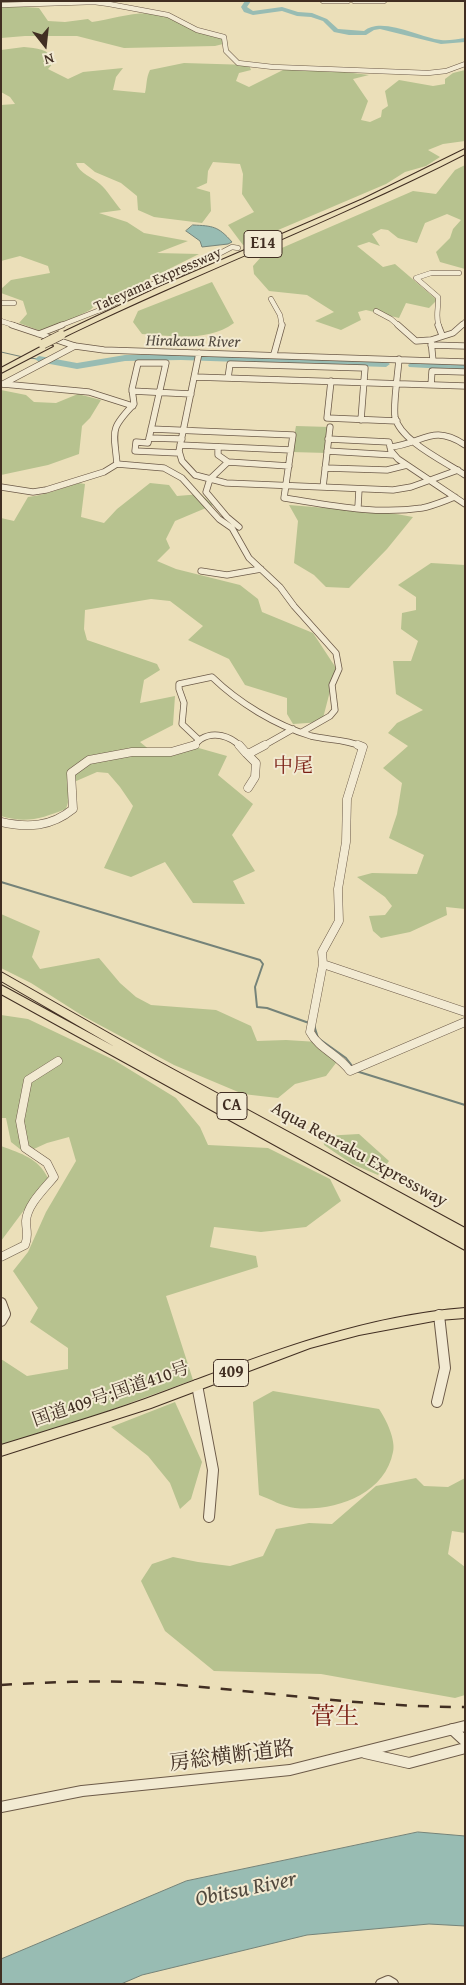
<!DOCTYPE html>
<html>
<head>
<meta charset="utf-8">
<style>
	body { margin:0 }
	#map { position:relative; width:466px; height:1985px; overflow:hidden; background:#ebdfb9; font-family:"Gentium Book Plus",serif }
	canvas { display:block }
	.frame { position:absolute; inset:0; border:2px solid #412e22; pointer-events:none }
	.north { position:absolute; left:20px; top:20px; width:50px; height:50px; -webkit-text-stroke:4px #f2ead2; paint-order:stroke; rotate:164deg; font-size:14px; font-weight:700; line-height:20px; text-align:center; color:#412e22 }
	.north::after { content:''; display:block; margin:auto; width:18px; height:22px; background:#412e22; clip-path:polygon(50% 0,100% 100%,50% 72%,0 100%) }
</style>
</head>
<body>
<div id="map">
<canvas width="466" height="1985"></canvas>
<div class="frame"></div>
<div class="north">N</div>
</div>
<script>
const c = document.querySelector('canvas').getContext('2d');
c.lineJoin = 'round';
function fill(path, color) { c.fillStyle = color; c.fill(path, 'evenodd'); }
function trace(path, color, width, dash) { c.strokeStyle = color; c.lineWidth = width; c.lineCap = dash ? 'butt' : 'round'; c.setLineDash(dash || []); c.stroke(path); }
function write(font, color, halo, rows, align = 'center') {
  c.font = font + ' "Gentium Book Plus","Noto Serif JP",serif'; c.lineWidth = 4; c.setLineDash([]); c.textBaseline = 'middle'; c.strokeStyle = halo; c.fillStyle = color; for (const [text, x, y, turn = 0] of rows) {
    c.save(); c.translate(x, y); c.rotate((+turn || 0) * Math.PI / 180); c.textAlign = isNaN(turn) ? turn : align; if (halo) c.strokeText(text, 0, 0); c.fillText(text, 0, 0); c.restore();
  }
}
fill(new Path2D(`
	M13,6L39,8L48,21L65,22L88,19L92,22C114,19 143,8 164,16C184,23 201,33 222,38L223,44L215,46L124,48L77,36H25L1,38V7Z
	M24,47C37,48 47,49 56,60L48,69L68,79L83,72L123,68L116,77L113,90L145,93C147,84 146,78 150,70L184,63L249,65L251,70L239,73L236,81L249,87L283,70L321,69L369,75L353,79L368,101L361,120L370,122L381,117L382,110L388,106L385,91L399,80L433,86L445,84V79L453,73L465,70V141L443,144L428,150L440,157L426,166L405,172L386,184L243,245L228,225L254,212L242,194L243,174L240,164L213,162L208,171L207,183L196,188L210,192L211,211L202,223L154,217L138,210L137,196L121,183L95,172L84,163H76C79,173 93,178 100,184C107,190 115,203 121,210L99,213L127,222L144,233L188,241L157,253L199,254L125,291L118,296L104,298L90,310L70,320L43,332L19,323L27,314L23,301L1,293V289L11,280L50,273L48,266L20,256L1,261V105L15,104L10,97L1,92V50Z
	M465,165V269L440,262L436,252L450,238L453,229L461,220L447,214L425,223L417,243L398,238L388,230L381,229L372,234L380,246L369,242L357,246L383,267L395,264L437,300L429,308L406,303L399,318L366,310L358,312L361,320L341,330L315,321L334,312L307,295L269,291L254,274L253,266L261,257L413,191L436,194L455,170Z
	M212,282L234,323C208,342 173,336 142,334L133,322L138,311Z
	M1,390L26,395L34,402L56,403L78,394L101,400L90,418L82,426L79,454L48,465L1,475Z
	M296,426L330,427L327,453L291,452Z
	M79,483L85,484L81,517L104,523L117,509L150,483L169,485L177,496L201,494L213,505L175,521L166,539L170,548L157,561L176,569L240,585L258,599L262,612L313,633L336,668L322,722L293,724L287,714V698L245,685L229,659L188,640L203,626L170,601L151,599L85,610L84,629L87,640L157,664L160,670L144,680L140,703L175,696L173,725L140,742L156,755L188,745L227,756L218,775L253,804L232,835L255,871L233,881L245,904L193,903L165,862L131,877L104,868L133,806L120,787L108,773L97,772L74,782L66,809C42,818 27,824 1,816V518L14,521L28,497C46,495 62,488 79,483Z
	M289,505C330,509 373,509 413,517L387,549L349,588L326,587L314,575L294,563L298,521Z
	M431,563L465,565V909L446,907L447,915L410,932L381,938L373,931L369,916L385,915L392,906L385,897L357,877L372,873L417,874L424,855L389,838L397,814L402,783L383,768L408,746L388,733L397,723L423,710L396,694L393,661H411L418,641L401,629L402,613L416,610V597L398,585Z
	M1,914L40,931L32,957L40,969L99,958L120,983L136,997L151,1005L216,1010L251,1026L257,1041L286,1040L318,1042L339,1059L326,1076L295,1084L278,1098L243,1094L174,1065L83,1016L31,983L1,968Z
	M1,1015L28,1019L114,1060L176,1098L200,1127L208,1145L268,1148L330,1179L341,1201L306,1227L261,1232L214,1227L210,1247L256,1256L258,1267L166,1296L193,1380L94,1416L1,1445V1359L27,1376L68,1369V1348L30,1322L38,1308L13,1271L28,1252L46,1212L76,1161L69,1137L47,1143L25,1153L11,1142L6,1118H1Z
	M359,1134L389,1161L378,1175L352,1164L324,1145L323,1136Z
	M1,1146C22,1154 38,1158 48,1178L1,1241Z
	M273,1391L379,1409C386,1419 396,1440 393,1452C385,1495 333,1512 295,1508C284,1507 270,1499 259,1495L253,1402Z
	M175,1402L202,1462L191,1499L180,1509L170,1483L148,1456L111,1427Z
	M416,1478L424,1486L448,1487L465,1478V1533L452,1531L448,1554L465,1567V1695L455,1698L321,1674L214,1671L165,1631L141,1581L152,1564L173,1557L198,1562L230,1566L263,1556L276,1529L309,1523L332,1524L376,1486Z`), '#b7c28f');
const water = new Path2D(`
	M193,225C213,226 218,226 232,242L228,244L202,247L200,241L186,231Z
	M418,1832L465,1836V1926L429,1924L307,1935L142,1975L121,1984H1V1959L186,1881Z`);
fill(water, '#98bcb3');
trace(water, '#758379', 1);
trace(new Path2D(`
	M1,352L23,357
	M28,358L39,359`), '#758379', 1);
trace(new Path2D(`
	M1,882L260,960L263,964L255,987L257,1007L267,1008L309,1023
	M314,1025L318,1038L346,1058L353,1067
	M356,1071L465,1105`), '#758379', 2);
fill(new Path2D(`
	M245,1H251L247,7L253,11L282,7L298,12L312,13L327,19L338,29L364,31C382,16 420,38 441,40C448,41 457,39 465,38V42L441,44L380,29L374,30L366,35H349L334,32L323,21L311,17L297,16L282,11L253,15L244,12L241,7Z
	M181,354L386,361L390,364L386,367L181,360L125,361L77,369L39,362L35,359L39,356L77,363L125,355Z
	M412,362L465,364V370L409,367L408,365Z`), '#98bcb3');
const minorFar3 = new Path2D(`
	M323,1H348
	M354,1H384
	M1,5L94,2L109,4L168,15L197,30L224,37L226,51L238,63L273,67L428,73L446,71L465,64
	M271,299L280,315L282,326
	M1,303H14
	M376,311L391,319L399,326
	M1,321L16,326
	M59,326L105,308L150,285L180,274L232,247L238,248
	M439,326C435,317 439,307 438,297L416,278L431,273H459
	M461,326L465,322`);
const minorFar2 = new Path2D(`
	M12,325L75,346L104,350L465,362
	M398,325L416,341L431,340
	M438,325L442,335
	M39,334L62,325
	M431,345L465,346
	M199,353L179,451L182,461L195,475L226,483L393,490L411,487L458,470
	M274,354L282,325
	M399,359C398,374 393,404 395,417C400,441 446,462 465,475
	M433,361L431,340L453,333L462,325
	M195,377L465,386
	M228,378L230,364L365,368L361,420
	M331,381L327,418L397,421
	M3,384L89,392L133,406
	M3,384L75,346
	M431,385L432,371L465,372
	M132,391L191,394
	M151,429L293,435L284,498C329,505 376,515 422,508C433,506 444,501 455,497
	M149,438L182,439
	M328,439L389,442L391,451L398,459L465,504
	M180,445L291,450
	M218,447V455L228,462L289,466
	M390,447C423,444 432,423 465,445
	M327,451L394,455
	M228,462L210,479L206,492L227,517L239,527
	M117,464C114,430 109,430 134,404L132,389L138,363H166L148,443L136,442L135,451L179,453
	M325,468L387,470L407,465
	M1,487L33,492L46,490L104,472L117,464L164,468L182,478L219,519L232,528L249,558L280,587L294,606L336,653L339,669L332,685L335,710L330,716L302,732
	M323,487L330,427
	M358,507L359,489
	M201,571L227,575L261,569
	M199,740L182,724L184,703L179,689V684L212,677C239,703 275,725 311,736C327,740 345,739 361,746
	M191,746C196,744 197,742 201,739C214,731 230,736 240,746
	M263,746L293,729`);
const minorFar1 = new Path2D(`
	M239,745L246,753H250L265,745
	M358,745L363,747L347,799L346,842L338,889L339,921L322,952L323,964L310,1032C319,1049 339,1055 350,1071L465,1022
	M246,753L256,763L255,777L248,788
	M1,822C28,828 51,827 73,809L71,773L89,760L132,752H171L195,745
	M323,964L465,1012
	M1,1257L25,1245C29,1236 26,1230 26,1221C27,1205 44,1189 54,1177L47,1163L25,1148L20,1121L28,1080L58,1061`);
const minor = new Path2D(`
	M1,1303L5,1314L1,1321
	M197,1385L213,1470L209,1517
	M437,1402L445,1368L439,1315
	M452,1729L465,1741
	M365,1753L409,1763L465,1748
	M1,1807L82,1791L290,1770L465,1726
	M381,1984L388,1981L393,1984`);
const highway = new Path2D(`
	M465,149V154C334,221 196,273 64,337L57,335L159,287L363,199Z
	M46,344L53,346L1,373V368Z
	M1,972L156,1060L465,1228V1239L463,1238L465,1239V1250L1,994V985L115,1047L1,981Z
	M465,1308V1318L439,1320L359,1335L310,1348L151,1408L1,1456V1445C49,1430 98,1416 145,1399C250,1360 353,1317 465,1308Z`);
trace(minorFar3, '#6c5a48', 5.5);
trace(minorFar2, '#6c5a48', 7);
trace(minorFar1, '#6c5a48', 9);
trace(minor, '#6c5a48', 12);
trace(highway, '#412e22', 2);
trace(minorFar3, '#f2ead2', 4.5);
trace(minorFar2, '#f2ead2', 5.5);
trace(minorFar1, '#f2ead2', 8);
trace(minor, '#f2ead2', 10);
fill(highway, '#ebdfb9');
trace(new Path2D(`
	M1,1685C51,1682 102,1680 152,1683C257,1690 360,1707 465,1707`), '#412e22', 2.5, [11, 11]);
const highwayBridge = new Path2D(`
	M43,344L61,335`);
trace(highwayBridge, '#412e22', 10, []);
trace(highwayBridge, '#ebdfb9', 9);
write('15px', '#412e22', '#f2ead2', [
	["Tateyama Expressway",158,280,-24]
]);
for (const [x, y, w] of [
	[263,244,38],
	[232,1106,30],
	[231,1373,35]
]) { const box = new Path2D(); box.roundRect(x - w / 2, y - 13.5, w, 27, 4); c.fillStyle = '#f2ead2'; c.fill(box); trace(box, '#412e22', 1); }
write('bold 16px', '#412e22', null, [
	["E14",263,244],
	["CA",232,1106],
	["409",231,1373]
]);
write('italic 16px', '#524a3f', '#f2ead2', [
	["Hirakawa River",193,342,1]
]);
write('18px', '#412e22', '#f2ead2', [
	["Aqua Renraku Expressway",359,1155,29],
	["国道409号;国道410号",111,1395,-19]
]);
write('20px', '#7a1f14', '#f2ead2', [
	["中尾",293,767]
]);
write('21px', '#412e22', '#f2ead2', [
	["房総横断道路",232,1757,-7]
]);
write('italic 22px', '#524a3f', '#f2ead2', [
	["Obitsu River",246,1890,-12]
]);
write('24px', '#7a1f14', '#f2ead2', [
	["菅生",335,1718]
]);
</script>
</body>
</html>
